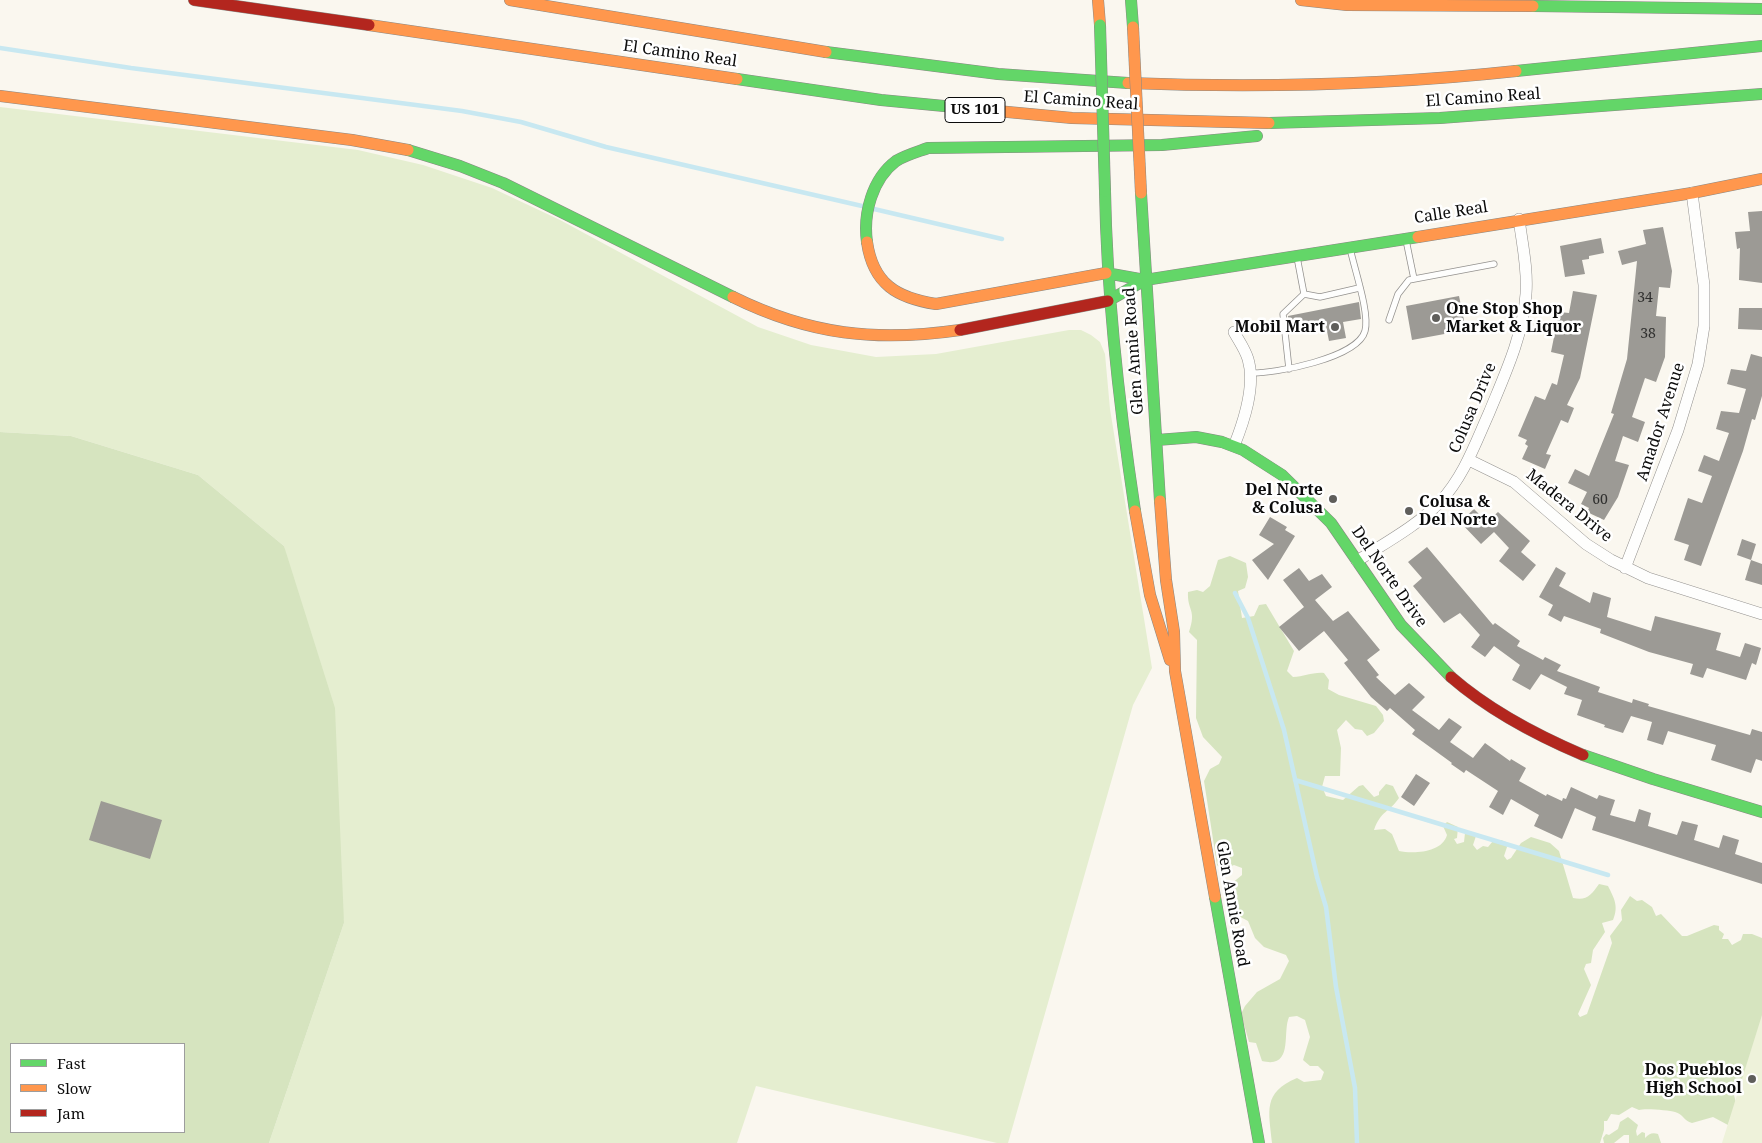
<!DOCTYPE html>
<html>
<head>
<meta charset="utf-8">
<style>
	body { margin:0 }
	#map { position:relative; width:1762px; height:1143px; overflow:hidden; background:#faf7ef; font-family:"Noto Serif",serif }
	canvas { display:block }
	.legend { position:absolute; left:10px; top:1043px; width:175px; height:90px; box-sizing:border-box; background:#fff; border:1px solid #9d9d9d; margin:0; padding:6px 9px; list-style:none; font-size:15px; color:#0b0b0b }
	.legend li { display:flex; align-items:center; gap:10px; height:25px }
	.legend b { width:25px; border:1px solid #9d9d9d }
</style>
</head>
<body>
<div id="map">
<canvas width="1762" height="1143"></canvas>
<ul class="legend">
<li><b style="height:6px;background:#63d668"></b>Fast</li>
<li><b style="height:6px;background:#ff974d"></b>Slow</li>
<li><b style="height:6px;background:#b3261e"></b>Jam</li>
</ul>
</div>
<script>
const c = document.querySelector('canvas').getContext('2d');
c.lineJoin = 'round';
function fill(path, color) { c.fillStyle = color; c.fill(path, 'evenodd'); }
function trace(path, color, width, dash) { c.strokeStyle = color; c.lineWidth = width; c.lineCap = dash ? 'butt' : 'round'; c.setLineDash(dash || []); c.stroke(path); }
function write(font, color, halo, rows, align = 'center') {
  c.font = font + ' "Noto Serif",serif'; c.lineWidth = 5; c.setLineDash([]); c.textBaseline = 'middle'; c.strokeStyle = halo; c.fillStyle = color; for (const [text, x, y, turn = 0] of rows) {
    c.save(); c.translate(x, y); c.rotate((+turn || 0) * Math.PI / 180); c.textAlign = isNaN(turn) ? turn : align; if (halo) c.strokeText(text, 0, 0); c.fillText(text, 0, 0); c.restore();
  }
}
fill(new Path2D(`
	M0,107L358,150L423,165L492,188L560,220L758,327L811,345L876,357L936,354L1069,330H1081L1091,335L1100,342L1105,354L1110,409L1152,668L1133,705L1008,1143H997L756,1086L737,1143H269L344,923L284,546L198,475L71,436L0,432Z`), '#e5eed0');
fill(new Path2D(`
	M0,432L71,436L198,475L284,546L335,708L344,923L269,1143H0ZM11,1044H184V1132H11Z
	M1230,556L1246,563L1248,577L1245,588L1238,591L1242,618L1254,616L1259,605L1266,604L1294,651L1287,671L1293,677C1304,677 1312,672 1324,673L1329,680L1328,689L1339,695L1376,706L1383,715L1384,721L1374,733L1367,736L1362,730L1355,729L1346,720L1337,730L1341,748L1340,776H1325L1322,787L1326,796L1343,800L1359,786L1363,785L1374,797L1379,795V792L1386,784L1393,786L1399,798C1389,813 1381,810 1374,830L1385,829L1392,834L1399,851C1413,854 1442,853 1447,835L1443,826L1447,822L1458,827L1457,838L1454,839L1457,844L1464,842L1465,833L1470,831L1476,836L1473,845L1477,850L1483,846L1488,847L1493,841L1501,840L1506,842L1507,847L1504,856L1507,860L1511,858L1521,843L1531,837L1550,843L1559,851L1573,898C1587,901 1591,895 1599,884L1608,886C1614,898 1619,906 1613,920L1602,923L1605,932L1593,950L1591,963L1586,964L1584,969L1591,985L1578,1014L1580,1017L1587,1014L1612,943L1610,936L1622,920L1621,910L1630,896L1637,901L1642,900L1652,907L1656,916L1661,914L1682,936H1687L1714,925L1719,926V930L1724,934L1722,939H1728L1732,945L1741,940L1743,934H1752L1762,938V1048L1742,1093L1734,1095L1736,1103L1728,1125L1713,1117L1692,1123C1684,1121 1683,1114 1675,1112C1669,1110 1644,1108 1639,1110L1632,1107L1619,1115L1611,1114L1607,1121H1604V1130L1600,1143H1272C1269,1111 1262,1093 1297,1078L1304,1082L1321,1080L1324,1072L1318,1066H1310L1303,1060L1310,1037L1305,1020L1297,1016L1289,1017C1282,1033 1294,1069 1262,1061L1256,1043L1249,1042L1241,1014L1245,1006L1257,992L1280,979L1289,961L1286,955L1264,947L1255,938L1248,921L1231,912L1227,906L1225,889L1242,875V868L1234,865L1222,870L1217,865L1204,781L1210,769L1219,764L1222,757L1203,737L1196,718L1197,640L1189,632C1197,609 1187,611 1188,592L1197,590L1203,592L1210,586L1218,560Z
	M1628,1117L1638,1125L1636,1131L1637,1136L1642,1132L1645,1133V1138C1649,1134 1652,1132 1658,1134L1661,1143H1629V1135H1624L1614,1143H1604L1603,1138L1606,1134L1609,1135L1618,1129L1620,1122Z`), '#d6e4bf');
fill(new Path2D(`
	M1762,1015V1143H1722Z`), '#eef2da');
trace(new Path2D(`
	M0,48L131,68L462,111L521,122L606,147L862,206
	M874,209L1002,239
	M1235,593L1248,618L1284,730L1317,877L1326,907L1336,987L1355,1088L1357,1143
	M1295,780L1608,875`), '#c8e8f1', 4.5);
fill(new Path2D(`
	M1762,211V283L1739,280L1740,248L1737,249L1735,232L1750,231L1748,212Z
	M1663,227L1672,271L1670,288L1659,287L1656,316L1666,317L1665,357L1656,382L1645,378L1632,417L1645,422L1638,442L1623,436L1615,461L1629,465L1618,497L1604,520L1587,512L1589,508L1581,504L1587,492L1568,483L1575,469L1589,476L1614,414L1611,413L1627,359L1637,261L1622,265L1618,251L1646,244L1643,230Z
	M1601,238L1604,253L1589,256V259L1582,260L1585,274L1565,277L1560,246Z
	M1573,291L1597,295L1580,378L1567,405L1574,408L1568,423L1561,420L1546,454L1551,455L1545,469L1522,459L1528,446L1525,444L1527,440L1518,436L1535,396L1545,400L1552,383L1557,385L1564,355L1551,352L1559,312L1569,313Z
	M1459,296L1466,330L1412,340L1406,306Z
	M1359,302L1361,319L1343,322L1346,338L1329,341L1326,326L1290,333L1288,316Z
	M1739,308H1762V330L1738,329Z
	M1751,354L1762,357V396L1755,420L1752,419L1743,451L1701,566L1684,560L1689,545L1674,540L1688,498L1702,503L1712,476L1698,471L1704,455L1719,461L1729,433L1716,429L1721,411L1739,413L1746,389L1727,384L1731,369L1746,371Z
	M1474,509L1487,522L1498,512L1530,541L1521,552L1536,565L1523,581L1499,561L1509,548L1494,532L1481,544L1460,522Z
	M1270,517L1287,527L1285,530L1295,536L1268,580L1252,560L1274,544L1259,535Z
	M1742,539L1756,544L1751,560L1737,555Z
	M1427,547L1493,625L1495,623L1520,641L1517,646L1543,660L1545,657L1561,665L1557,671L1600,687L1598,692L1632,703L1633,699L1649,704L1648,706L1750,735L1752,729L1762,732V761L1756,759L1751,773L1711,760L1716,745L1668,731L1663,745L1647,740L1652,722L1631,716L1623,733L1604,727L1605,725L1577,715L1582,700L1564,694L1567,687L1541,674L1530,690L1512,680L1520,665L1494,646L1485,657L1471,647L1480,635L1460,613L1444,623L1413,586L1422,578L1408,562Z
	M1751,560L1762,564V585L1745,580Z
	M1556,567L1566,573L1559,586L1590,603L1593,592L1611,598L1607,617L1651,631L1655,616L1721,633L1716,650L1740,657L1745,643L1761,648L1756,665L1752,663L1746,680L1707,668L1703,678L1690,674L1693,664L1649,652L1600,633L1601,629L1564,616L1561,622L1548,615L1553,605L1539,597Z
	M1299,568L1309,581L1322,574L1332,587L1315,600L1333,621L1348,611L1380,650L1367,660L1379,675L1376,677L1395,695L1409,683L1425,697L1412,710L1439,730L1449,718L1462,727L1450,742L1473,758L1485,743L1510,761L1511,759L1526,768L1519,781L1546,796L1547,794L1562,801L1563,798L1566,799L1571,787L1597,799L1599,795L1615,800L1610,815L1635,822L1639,809L1651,813L1648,826L1677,835L1682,821L1698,825L1694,840L1719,848L1723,835L1739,840L1735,854L1762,863V884L1592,830L1596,817L1575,808L1562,839L1534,826L1539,815L1511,799L1503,815L1489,807L1498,791L1466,770L1464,773L1451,764L1452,763L1412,734L1415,730L1390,708L1387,711L1371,697L1344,663L1348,660L1324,631L1299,651L1279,627L1304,607L1283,580Z
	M1416,774L1430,783L1414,806L1401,797Z
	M101,801L162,820L150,859L89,840Z`), '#9c9a95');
const lane = new Path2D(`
	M1406,240L1414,279
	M1304,294L1320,297L1359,288
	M1389,320L1398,294L1409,280L1494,264
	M1289,369L1283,314L1304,294L1297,257
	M1250,373C1274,374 1358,358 1365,331C1370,313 1354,268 1350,248`);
const street = new Path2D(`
	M1234,332C1239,341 1245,349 1248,359C1256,386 1244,421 1234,446
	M1469,460L1514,482L1586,544L1611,560L1648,578L1762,614
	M1357,561C1385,543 1417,526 1440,502C1464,476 1475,444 1489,413C1505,374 1523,336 1526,294C1528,269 1522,243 1519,219
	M1625,568L1678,430L1698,364L1704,326V285L1692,193`);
const fast = new Path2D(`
	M1131,0L1133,27
	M1533,6L1762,9
	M826,52L998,74L1128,83
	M1516,71L1762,46
	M737,79L881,100L965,108
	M1269,123L1440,118L1762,94
	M408,150L460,166L503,183L733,297
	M1105,191C1107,299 1119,405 1135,511
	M1141,193L1160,501
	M867,242C863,214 872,179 896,161C906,155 917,152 928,148L1162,145L1257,136
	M1106,273L1145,280L1418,237
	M1108,301L1145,280
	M1157,440L1196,437L1222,442L1243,450L1282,475L1331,523L1401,625L1451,677
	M1583,755L1653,779L1762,812
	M1215,897L1259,1143`);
const slow = new Path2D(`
	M510,0L826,52
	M1098,0L1100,25
	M1301,0L1347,5L1533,6
	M369,25L737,79
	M1128,83C1258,88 1387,85 1516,71
	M0,96L352,140L408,150
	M965,108L1072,118L1269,123
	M1418,237L1692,193L1762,179
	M867,242C873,284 897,298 936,304L1106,273
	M733,297C810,335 876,342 960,330
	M1160,501L1166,580L1174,632L1175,671L1215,897
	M1135,511L1150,595L1170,660`);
const jam = new Path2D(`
	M194,0L369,25
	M960,330L1108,301
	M1451,677C1490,711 1536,735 1583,755`);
trace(lane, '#93918e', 7);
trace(street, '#93918e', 12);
trace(fast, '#898884', 12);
trace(slow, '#898884', 12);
trace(jam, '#898884', 12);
trace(lane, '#fefefd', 5.5);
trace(street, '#fefefd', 11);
trace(fast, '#63d668', 11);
trace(slow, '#ff974d', 11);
trace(jam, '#b3261e', 11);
const fastBridge = new Path2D(`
	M1100,25L1105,191`);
const slowBridge = new Path2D(`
	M1133,27L1141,193`);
trace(fastBridge, '#898884', 12, []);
trace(slowBridge, '#898884', 12, []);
trace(fastBridge, '#63d668', 11);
trace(slowBridge, '#ff974d', 11);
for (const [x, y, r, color] of [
	[1436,318,5,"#5f5e5b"],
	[1335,327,5,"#5f5e5b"],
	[1333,499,5,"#5f5e5b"],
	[1409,511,5,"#5f5e5b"],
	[1752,1079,5,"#5f5e5b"]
]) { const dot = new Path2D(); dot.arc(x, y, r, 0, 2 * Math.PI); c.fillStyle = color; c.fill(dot); trace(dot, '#fff', 2); }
write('14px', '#2f2f2e', null, [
	["34",1645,298],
	["38",1648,334],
	["60",1600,500]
]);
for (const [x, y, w] of [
	[975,110,60]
]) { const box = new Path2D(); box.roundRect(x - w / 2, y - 12.5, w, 25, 4); c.fillStyle = '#fff'; c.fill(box); trace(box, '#0b0b0b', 1); }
write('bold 15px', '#0b0b0b', null, [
	["US 101",975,110]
]);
write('16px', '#0b0b0b', '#fff', [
	["El Camino Real",680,54,8],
	["El Camino Real",1483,98,-4],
	["El Camino Real",1081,101,4],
	["Calle Real",1451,213,-9],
	["Glen Annie Road",1134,351,-94],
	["Colusa Drive",1473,408,-67],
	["Amador Avenue",1661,422,-72],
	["Madera Drive",1569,506,39],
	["Del Norte Drive",1389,577,55],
	["Glen Annie Road",1232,904,80]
]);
write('bold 16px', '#0b0b0b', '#fff', [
	["One Stop Shop",1446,309,"left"],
	["Market & Liquor",1446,327,"left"],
	["Mobil Mart",1325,327],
	["Del Norte",1323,490],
	["& Colusa",1323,508],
	["Colusa &",1419,502,"left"],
	["Del Norte",1419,520,"left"],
	["Dos Pueblos",1742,1070],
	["High School",1742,1088]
], 'right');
</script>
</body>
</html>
